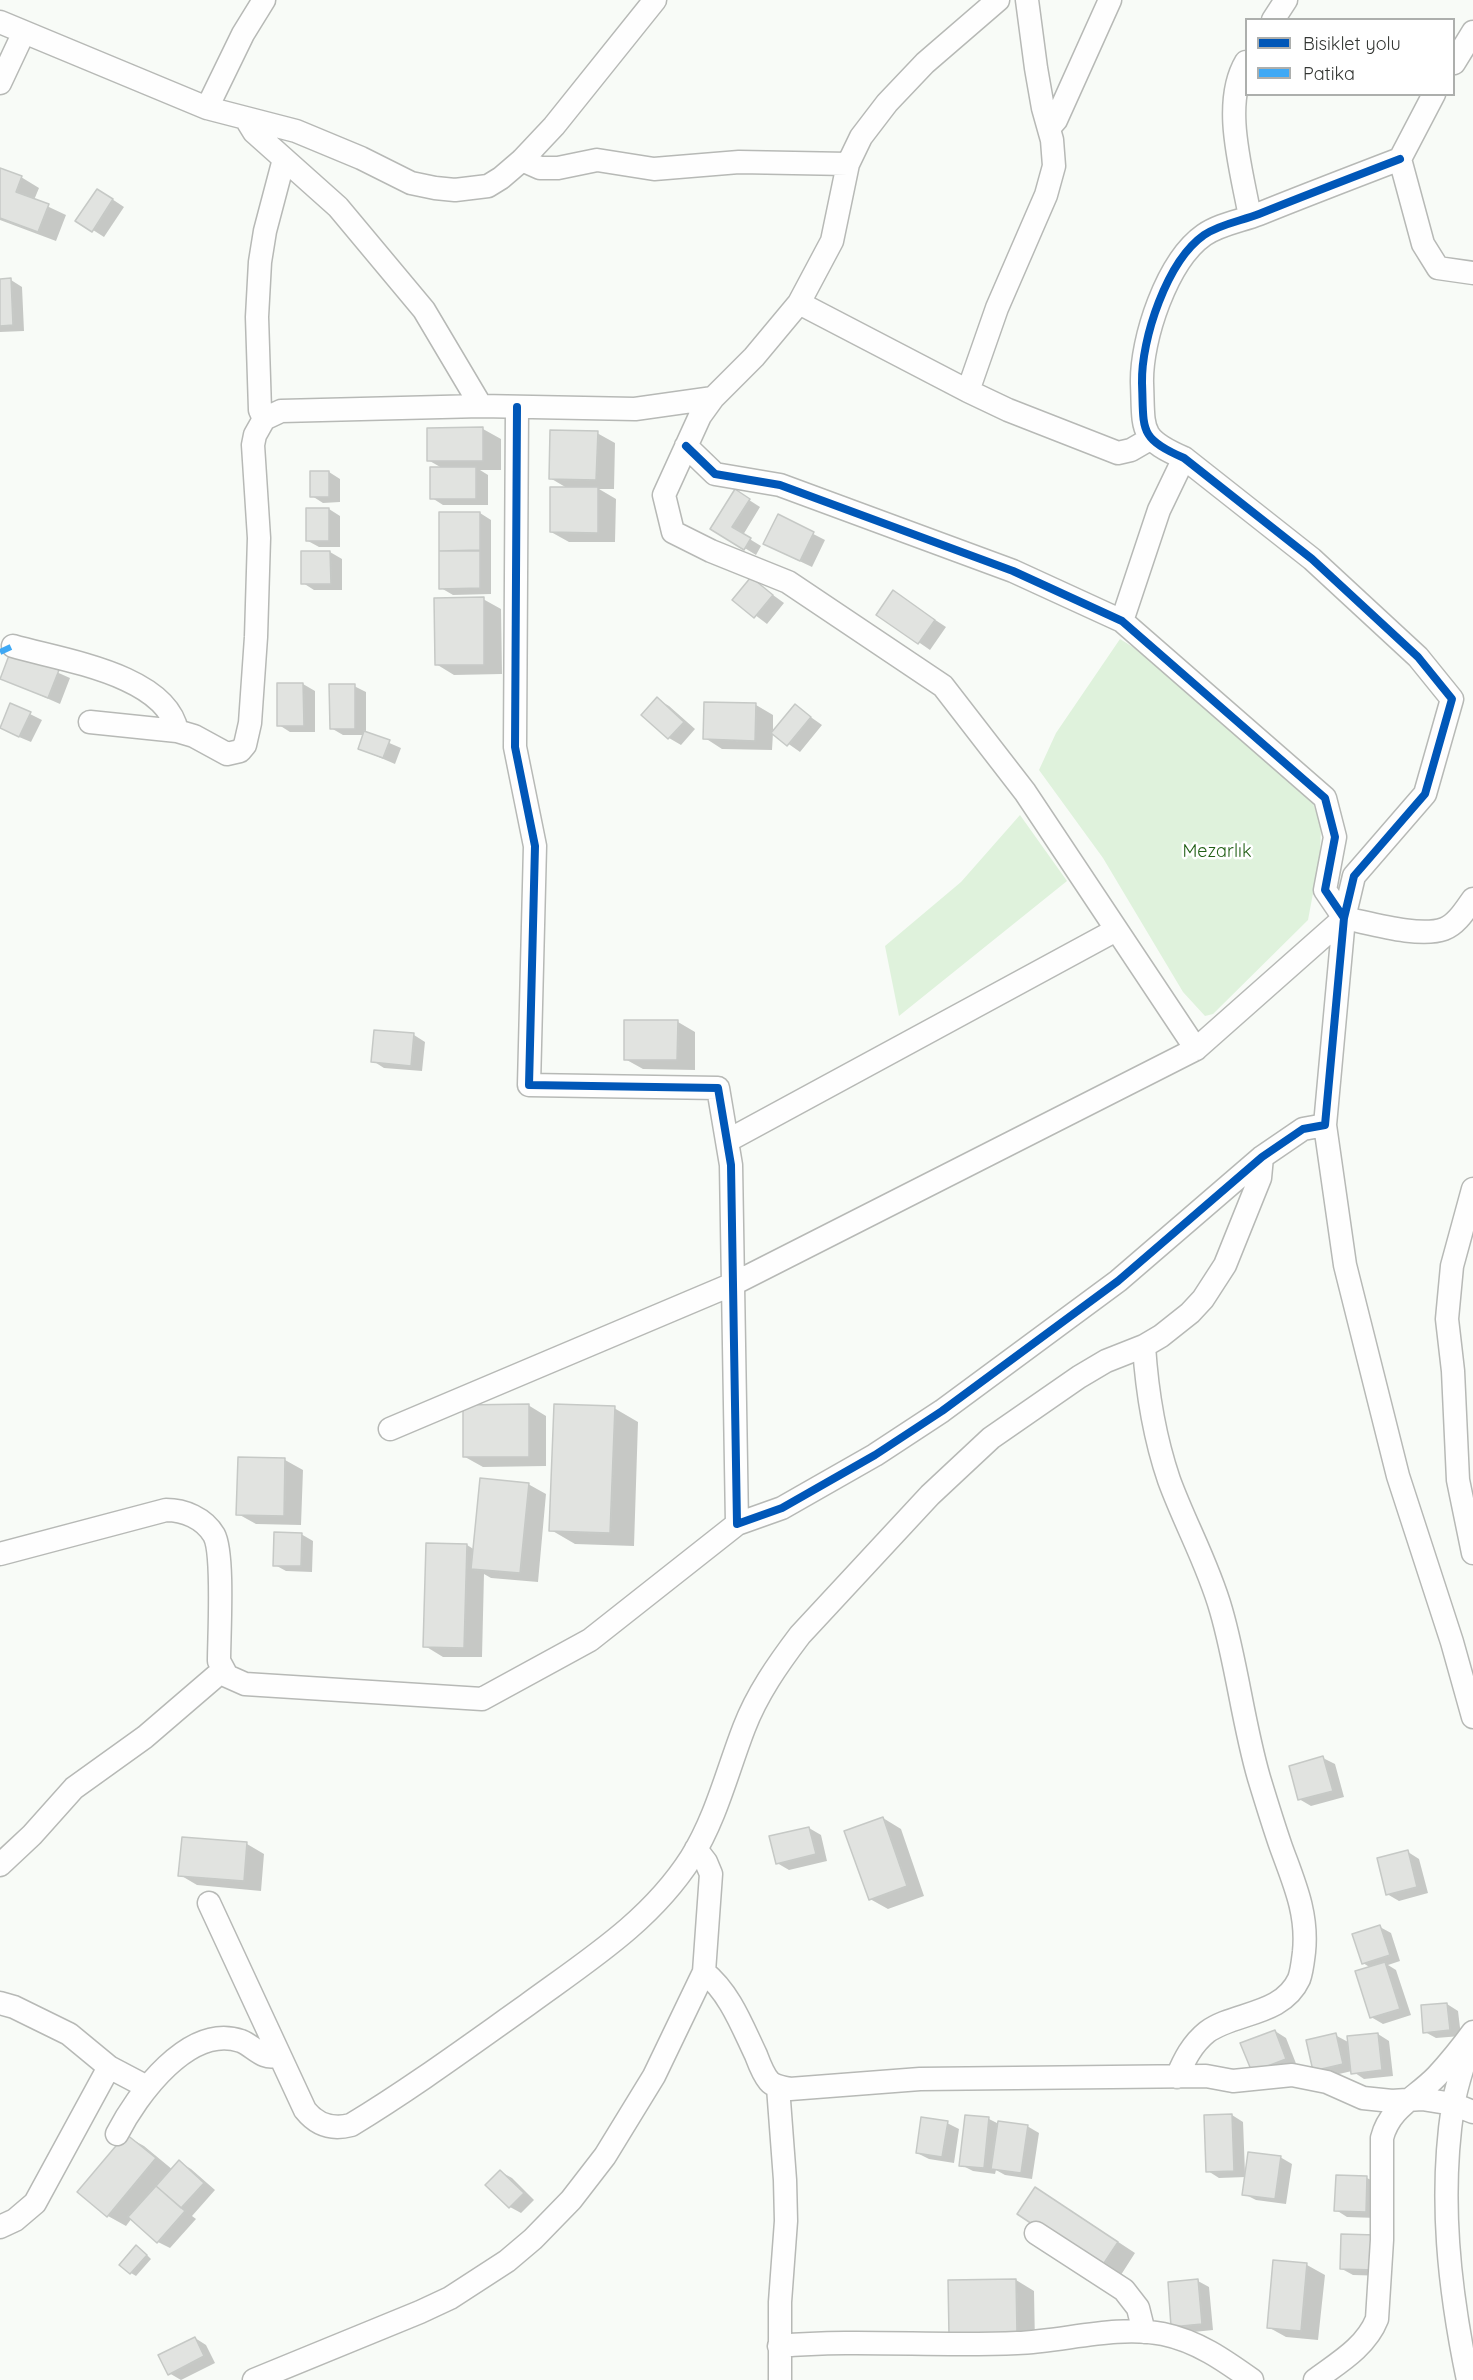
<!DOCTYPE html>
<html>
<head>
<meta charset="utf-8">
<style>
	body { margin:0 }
	#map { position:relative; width:1473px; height:2380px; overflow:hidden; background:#f8fbf7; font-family:Quicksand,sans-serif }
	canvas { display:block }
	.legend { position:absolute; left:1245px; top:18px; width:210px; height:78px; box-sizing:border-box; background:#fff; border:2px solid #adafad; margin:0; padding:8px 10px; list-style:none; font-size:18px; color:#333633 }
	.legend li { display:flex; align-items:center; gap:12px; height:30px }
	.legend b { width:30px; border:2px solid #adafad }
</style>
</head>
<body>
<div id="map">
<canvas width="1473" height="2380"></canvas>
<ul class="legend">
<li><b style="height:8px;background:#0057b8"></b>Bisiklet yolu</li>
<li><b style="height:8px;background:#3fa9f5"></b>Patika</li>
</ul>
</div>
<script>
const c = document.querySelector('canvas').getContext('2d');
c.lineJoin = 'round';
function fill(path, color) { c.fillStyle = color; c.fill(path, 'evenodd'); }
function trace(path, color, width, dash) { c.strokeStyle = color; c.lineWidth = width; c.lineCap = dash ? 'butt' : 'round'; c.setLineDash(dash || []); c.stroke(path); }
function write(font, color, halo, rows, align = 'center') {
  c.font = font + ' Quicksand,sans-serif'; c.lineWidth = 5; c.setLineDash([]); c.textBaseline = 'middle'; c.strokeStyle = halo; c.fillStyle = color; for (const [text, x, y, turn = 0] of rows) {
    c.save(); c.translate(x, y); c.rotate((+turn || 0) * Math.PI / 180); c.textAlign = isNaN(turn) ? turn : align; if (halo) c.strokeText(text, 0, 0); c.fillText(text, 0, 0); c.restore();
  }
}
fill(new Path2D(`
	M1120,639L1144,654L1312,800L1321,826L1320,856L1308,920L1213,1014L1205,1016L1183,992L1103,858L1039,770L1056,733Z
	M1020,815L1067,881L899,1016L885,946L961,882Z`), '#dff2dc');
fill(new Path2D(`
	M0,170L21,177L39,188L34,200L66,215L56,241L0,220Z
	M109,197L124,207L104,237L93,230Z
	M11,280L22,287L24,331L0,332V281Z
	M483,429L501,439V470H480L488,475V505H443L432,498L442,468L428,460Z
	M597,433L615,443L614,489H599L616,499L615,542H569L551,532L567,488L550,478Z
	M329,472L340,479V502L323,503L312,496Z
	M735,491L760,507L743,535L761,546L756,555L712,528Z
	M329,509L340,516V547H319L308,541Z
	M480,513L491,520V594L453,595L441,588Z
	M778,516L825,540L812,567L776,550Z
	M330,552L342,559V590H314L303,583V553Z
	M751,579L784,603L767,624L734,599Z
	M893,592L946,627L930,650L878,614Z
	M483,599L501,609L502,674L454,675L436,664Z
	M11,652L70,678L60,704L1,678Z
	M303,684L315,691V732H290L279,725L278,685Z
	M354,686L366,692V733L401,748L395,764L360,749L364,735H343L331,728Z
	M657,699L669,706L695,729L681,745L669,738L643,715Z
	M756,705L773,715V732L795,706L822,725L800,752L773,733L772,750L722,749L705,738Z
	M30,714L42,720L31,742L12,734Z
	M678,1022L695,1032V1070L643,1069L625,1059Z
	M414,1035L425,1042L422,1071L384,1068L373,1061Z
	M528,1405L546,1416V1466L483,1467L465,1457Z
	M614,1408L638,1422L634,1546L575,1544L551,1530Z
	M285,1460L303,1470L301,1525L256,1524L238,1514Z
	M528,1484L546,1494L538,1582L491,1578L484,1574L482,1657H443L425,1646L467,1545L475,1550Z
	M301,1534L313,1541L312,1572L286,1571L275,1565Z
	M1323,1758L1335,1764L1344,1797L1311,1806L1299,1799Z
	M883,1818L901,1829L924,1896L888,1909L870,1899Z
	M809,1828L821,1835L827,1861L789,1870L777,1863Z
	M247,1844L264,1854L261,1891L197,1885L180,1875Z
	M1408,1852L1419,1859L1428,1893L1399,1901L1387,1894Z
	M1380,1927L1391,1933L1400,1961L1388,1965L1396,1970L1411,2015L1383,2024L1371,2017V1968L1363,1963Z
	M1447,2004L1458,2011L1461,2036L1436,2038L1425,2032Z
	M1275,2031L1286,2038L1297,2066L1253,2071Z
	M1378,2034L1389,2041L1393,2076L1364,2079L1352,2071L1326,2077L1314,2070L1335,2035L1350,2043Z
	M1232,2115L1243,2122L1245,2173L1280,2157L1292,2164L1286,2204L1256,2200L1244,2194L1246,2177L1219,2178L1208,2171Z
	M966,2116L989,2119L999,2124L1027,2126L1039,2133L1032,2179L1005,2175L996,2170L995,2174L973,2171L961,2165Z
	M947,2123L959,2129L954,2163L929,2159L917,2153Z
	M126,2136L144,2146L173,2170L179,2162L191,2169L215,2190L192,2216L196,2219L170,2248L158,2242L132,2218L126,2226L108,2216Z
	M501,2172L512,2178L534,2200L521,2213L510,2207Z
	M1337,2176L1367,2178L1379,2184L1377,2218L1347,2217L1336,2210Z
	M1053,2199L1135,2253L1119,2278L1101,2268Z
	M1342,2236L1387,2276L1353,2275L1342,2269Z
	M142,2250L151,2259L136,2276L131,2273Z
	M1307,2265L1325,2275L1318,2340L1286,2337L1268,2327Z
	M1016,2280L1034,2291L1035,2344L969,2345Z
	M1198,2281L1209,2287L1213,2330L1184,2333L1173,2326Z
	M195,2338L206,2345L215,2363L181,2380L169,2373Z`), '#0003');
const building = new Path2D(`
	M0,168L22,176L16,192L49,204L38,232L0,218Z
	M97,189L113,199L92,232L75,221Z
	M11,278L13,325L0,326V279Z
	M483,427V461H427V428Z
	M550,430L598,431L596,480L549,479Z
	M430,467H476V499H430Z
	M310,471H329V497H310Z
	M550,487H598V533L550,532Z
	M735,489L750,499L732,527L751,538L744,550L710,529Z
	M306,508H329V541H306Z
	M439,512H480V551H439Z
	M778,514L814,532L800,561L763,544Z
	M480,550V588L439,589V551Z
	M301,551H330L331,584H301Z
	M751,577L773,595L754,618L732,600Z
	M893,590L935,620L918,644L876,615Z
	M484,597V665H435L434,598Z
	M11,650L59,670L48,698L0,679Z
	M277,683H303L304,726H277Z
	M329,684H355V729H330Z
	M657,697L684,722L668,739L641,715Z
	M704,702L756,703L755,741L703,739Z
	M10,703L31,712L19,737L0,728Z
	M795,704L811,717L787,746L771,733Z
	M364,731L390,740L383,758L358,749Z
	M624,1020H678L677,1060H624Z
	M374,1030L414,1033L411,1066L371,1062Z
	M529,1404V1457H463V1405Z
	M554,1404L615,1406L610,1533L549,1531Z
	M238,1457L285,1458L284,1516L236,1515Z
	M480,1478L529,1483L520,1573L471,1569Z
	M274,1532L302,1533L301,1566H273Z
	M426,1543L467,1544L464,1648L423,1647Z
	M1323,1756L1333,1791L1298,1800L1289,1766Z
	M883,1817L907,1886L869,1900L844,1831Z
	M809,1827L816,1854L776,1864L769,1836Z
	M182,1837L247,1842L244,1881L178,1876Z
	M1408,1850L1417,1887L1386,1895L1377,1858Z
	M1380,1925L1390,1955L1362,1964L1352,1934Z
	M1385,1962L1400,2009L1370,2018L1355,1971Z
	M1447,2003L1450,2030L1423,2033L1421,2005Z
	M1275,2030L1286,2059L1252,2072L1240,2043Z
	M1336,2033L1343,2064L1313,2071L1306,2040Z
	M1378,2033L1382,2070L1351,2074L1347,2036Z
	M1232,2114L1234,2171L1206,2172L1204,2115Z
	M965,2115L989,2117L984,2168L959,2166Z
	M921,2117L948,2121L942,2157L916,2153Z
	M998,2121L1028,2125L1021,2173L991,2169Z
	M126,2134L156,2158L107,2217L77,2192Z
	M1248,2152L1281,2156L1275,2199L1242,2195Z
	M179,2160L204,2183L181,2208L156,2186Z
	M500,2170L524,2193L509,2208L485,2185Z
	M1336,2175L1367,2176L1366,2212L1334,2211Z
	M156,2186L185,2211L157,2243L128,2217Z
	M1035,2187L1118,2242L1100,2269L1017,2214Z
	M1341,2234L1376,2235L1375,2270L1340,2269Z
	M136,2245L147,2255L130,2274L119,2265Z
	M1273,2260L1307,2263L1301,2331L1267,2328Z
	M1016,2279L1017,2334L949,2336L948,2280Z
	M1198,2279L1202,2324L1171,2327L1168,2282Z
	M195,2337L204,2356L168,2375L158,2355Z`);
fill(building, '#e1e3e0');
trace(building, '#c6c9c6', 1.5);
const minor = new Path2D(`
	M998,0L925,63L887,103L861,137L848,164L832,241L799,303L754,357L713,398L700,416L664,495L673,532L711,551L788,582L943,686L1025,792L1196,1049L1344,918C1370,923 1419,938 1444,929C1457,924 1465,910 1473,899
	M1273,20L1286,0
	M0,22L207,108L296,131L361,158L411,183L435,188L455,190L488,186L501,178L522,160L554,126L655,0
	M1246,62C1221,104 1242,171 1250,217
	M1454,63L1473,32
	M0,83L24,32
	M1434,94L1400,159L1423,244L1438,268L1473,273
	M207,108L243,34L264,0
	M246,119L254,132L338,207L424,310L481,406
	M1049,128L1056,120L1110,0
	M522,160L540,168H558L597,160L654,169L739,162L848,164
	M799,303L968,391L1008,410L1118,453L1131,450L1150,439
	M968,391L997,308L1046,195L1054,166L1052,140L1043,108L1036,68L1027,0
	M517,407L515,747L535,846L529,1085L718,1088L731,1165L737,1524L782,1508L875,1455L942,1411L1118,1281L1262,1157L1303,1129L1325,1125L1344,918
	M264,419L260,410L257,317L260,262L265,231L284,159
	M686,446L715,474L780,485L1013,571L1122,621L1325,798L1335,837L1325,890L1344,918L1354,876L1425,794L1452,699L1418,657L1312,559L1184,458C1138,438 1144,430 1142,383C1141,339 1167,261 1204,235C1220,224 1241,221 1259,214C1306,195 1353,177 1400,159
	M1122,621L1159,510L1184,458
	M13,646C60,660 166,674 177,731
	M90,722L177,731L194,736L227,754L240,751L245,745L250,723L256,637L259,538L253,445L255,435L264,419L281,411L481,406L635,409L713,398
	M1325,1125L1345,1265L1398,1476L1452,1642L1473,1717
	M727,1141L1116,930
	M1473,1189L1452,1266L1447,1319L1453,1371L1458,1480L1473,1553
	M1144,1346C1147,1392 1154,1436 1169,1480C1185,1524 1208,1564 1221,1610C1237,1665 1243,1723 1259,1778C1266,1801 1273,1824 1281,1847C1294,1883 1308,1913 1304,1952C1303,1960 1302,1971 1299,1979C1282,2016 1234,2012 1207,2032C1192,2044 1184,2060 1177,2077
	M390,1429L733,1284L1196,1049
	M0,1554L166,1510C184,1510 204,1518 214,1535C224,1553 219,1636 219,1661L227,1676L245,1684L482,1699L590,1640L737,1524
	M0,1865L32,1835L74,1788L145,1737L223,1670
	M209,1903L305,2110C317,2125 332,2130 351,2125C412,2088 469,2046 527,2005C587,1961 650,1922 691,1858C716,1818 727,1772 744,1728C757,1694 778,1664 800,1635L930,1495L991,1438L1079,1377L1106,1361L1144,1346L1161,1336L1190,1313L1203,1299L1225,1265L1260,1178L1262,1157
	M704,1972C730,1993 742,2026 756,2055C759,2063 763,2074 769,2081C774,2087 783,2087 790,2089L920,2079L1206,2076L1233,2081L1292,2075L1327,2082L1363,2098L1392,2101L1422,2099L1453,2104L1473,2112
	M0,2003L14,2007L69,2034L109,2067L147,2087
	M778,2087L785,2180L786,2221L780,2302V2380
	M117,2134C137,2095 189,2023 241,2041C254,2046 263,2061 278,2055
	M0,2227L15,2220L35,2203L109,2067
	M1036,2233L1124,2290L1138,2308L1144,2332
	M779,2346C859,2339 938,2347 1017,2343C1065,2341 1116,2325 1163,2334C1197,2341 1224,2360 1252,2380
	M254,2380L420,2312L450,2298L507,2261L533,2239L571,2200L605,2156L654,2076L704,1972L711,1874L706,1862L696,1849
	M1315,2380C1338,2363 1366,2347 1377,2319L1382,2240V2138C1390,2107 1416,2098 1437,2076C1450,2062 1462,2047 1473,2032
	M1468,2380C1449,2289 1439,2198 1453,2106C1456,2085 1464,2064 1470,2044`);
trace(minor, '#b7b9b6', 25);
trace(minor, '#fefefe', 22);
trace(new Path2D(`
	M0,652L13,646`), '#3fa9f5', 6, [12, 6]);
trace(new Path2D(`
	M517,407L515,747L535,846L529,1085L718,1088L731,1165L737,1524L782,1508L875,1455L942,1411L1118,1281L1262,1157L1303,1129L1325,1125L1344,918
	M686,446L715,474L780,485L1013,571L1122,621L1325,798L1335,837L1325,890L1344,918L1354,876L1425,794L1452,699L1418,657L1312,559L1184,458C1138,438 1144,430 1142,383C1141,339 1167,261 1204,235C1220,224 1241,221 1259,214C1306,195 1353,177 1400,159`), '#0057b8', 8);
write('18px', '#215f15', '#fff', [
	["Mezarlık",1217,852]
]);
</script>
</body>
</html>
